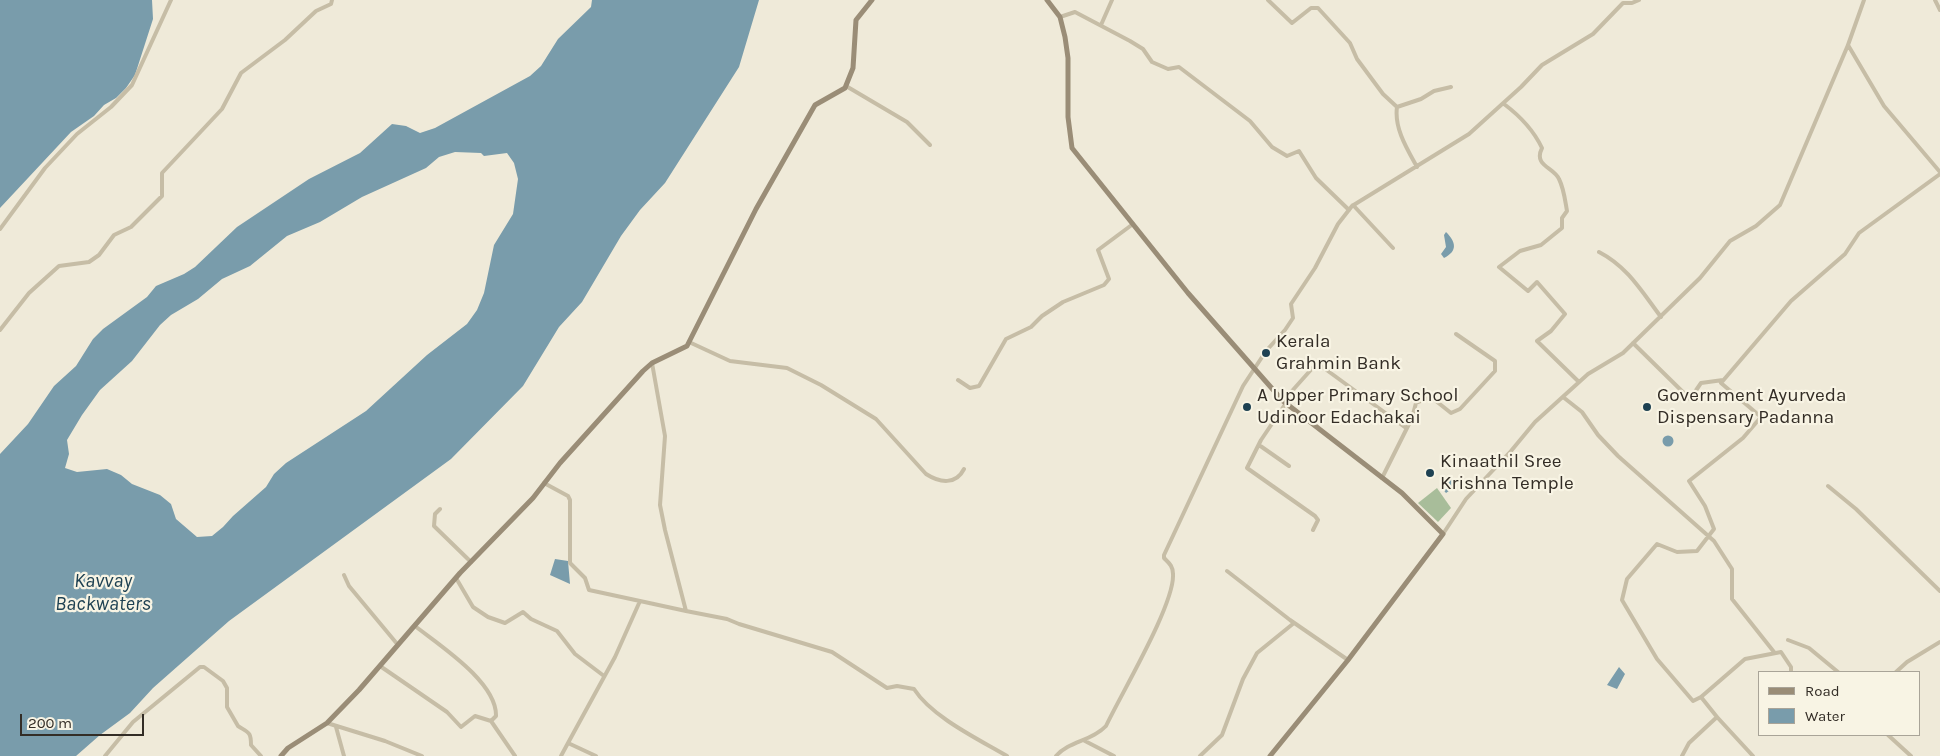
<!DOCTYPE html>
<html>
<head>
<meta charset="utf-8">
<style>
	body { margin:0 }
	#map { position:relative; width:1940px; height:756px; overflow:hidden; background:#efead9; font-family:Karla,sans-serif }
	canvas { display:block }
	.legend { position:absolute; left:1758px; top:671px; width:162px; height:65px; box-sizing:border-box; background:#f8f4e4; border:1px solid #a9a498; margin:0; padding:6px 9px; list-style:none; font-size:15px; color:#332d26 }
	.legend li { display:flex; align-items:center; gap:10px; height:25px }
	.legend b { width:25px; border:1px solid #a9a498 }
	.scale { position:absolute; left:20px; top:714px; width:124px; height:22px; box-sizing:border-box; border:2px solid #332d26; border-top:0; padding-left:6px; font-size:15px; line-height:18px; white-space:nowrap; color:#332d26; -webkit-text-stroke:4px #f8f4e4; paint-order:stroke }
</style>
</head>
<body>
<div id="map">
<canvas width="1940" height="756"></canvas>
<ul class="legend">
<li><b style="height:6px;background:#9a8d77"></b>Road</li>
<li><b style="height:14px;background:#799cab"></b>Water</li>
</ul>
<div class="scale">200 m</div>
</div>
<script>
const c = document.querySelector('canvas').getContext('2d');
c.lineJoin = 'round';
function fill(path, color) { c.fillStyle = color; c.fill(path, 'evenodd'); }
function trace(path, color, width, dash) { c.strokeStyle = color; c.lineWidth = width; c.lineCap = dash ? 'butt' : 'round'; c.setLineDash(dash || []); c.stroke(path); }
function write(font, color, halo, rows, align = 'center') {
  c.font = font + ' Karla,sans-serif'; c.lineWidth = 4.5; c.setLineDash([]); c.textBaseline = 'middle'; c.strokeStyle = halo; c.fillStyle = color; for (const [text, x, y, turn = 0] of rows) {
    c.save(); c.translate(x, y); c.rotate((+turn || 0) * Math.PI / 180); c.textAlign = isNaN(turn) ? turn : align; if (halo) c.strokeText(text, 0, 0); c.fillText(text, 0, 0); c.restore();
  }
}
fill(new Path2D(`
	M1437,488L1451,508L1438,522L1418,503Z`), '#a8bd9a');
fill(new Path2D(`
	M0,0H152L153,19L135,75L126,88L116,98L104,105L94,116L71,132L0,208Z
	M592,0H759L739,67L665,183L640,210L621,236L582,302L559,327L523,386L451,459L229,621L153,688L130,713L100,735L76,756H0V454L28,424L54,386L76,366L93,339L103,329L147,297L156,286L184,274L195,267L237,227L309,179L360,153L392,124L406,126L420,133L435,128L530,76L541,66L558,39L591,7ZM455,152L481,153L484,156L507,153L514,163L518,179L513,214L494,245L484,293L477,310L467,324L427,355L366,411L286,463L274,474L266,487L233,516L223,527L212,536L197,537L176,519L171,504L160,495L132,484L121,475L107,469L77,472L65,468L69,454L67,440L82,415L100,390L132,361L160,325L171,315L198,299L222,279L250,266L287,236L320,222L362,197L426,168L439,157Z
	M1446,232C1456,242 1458,251 1444,258L1441,254L1446,247L1444,235Z
	M1662.5 441a5.5 5.5 0 1 1 11 0a5.5 5.5 0 1 1-11 0Z
	M1451,479L1456,486L1446,493L1441,487Z
	M555,559L568,561L570,584L550,575Z
	M1619,667L1625,674L1617,689L1607,685Z`), '#799cab');
trace(new Path2D(`
	M1268,0L1292,23L1311,8H1318L1350,43L1357,59L1383,94L1397,107
	M1935,0L1940,10
	M1060,17L1075,12L1130,41L1143,49L1152,62L1168,69L1179,67L1250,121L1272,147L1287,156L1299,151L1316,178L1349,210
	M1101,25L1112,0
	M1848,45L1884,106L1940,172
	M846,86L907,122L930,145
	M1504,104C1520,116 1533,129 1542,148C1533,166 1554,167 1559,179C1564,189 1565,200 1567,211L1562,218V228L1541,245L1520,251L1499,267L1528,291L1537,282L1565,314L1551,331L1537,341L1579,382
	M1417,167C1407,149 1394,128 1397,107L1421,99L1434,91L1451,87
	M1353,205L1393,248
	M0,229L45,168L77,134L111,107L132,85L171,0
	M1599,252C1628,267 1642,292 1661,317
	M0,330L29,293L59,266L89,262L99,255L114,235L131,227L162,196V173L222,109L241,73L285,40L316,11L331,4L332,0
	M689,342L730,361L787,368L821,385L876,419L926,474C940,483 956,485 964,469
	M1633,343L1690,399L1701,383L1723,380
	M958,380L970,388L979,386L1006,339L1031,327L1042,316L1063,302L1104,285L1109,279L1098,250L1133,224
	M1563,397L1582,412L1598,435L1618,456L1714,541L1732,569V599L1774,652
	M1283,401L1317,363L1406,428
	M1286,403L1261,440L1247,468L1315,516L1318,520L1313,530
	M1259,445L1289,466
	M1382,478L1412,418L1416,403L1431,397L1451,413L1460,409L1495,371V361L1456,334
	M544,483L568,496L570,500V563L585,578L589,590L640,601
	M1828,486L1856,509L1940,591
	M440,509L435,514L434,526L471,562
	M1443,534L1466,499L1511,451L1535,422L1588,374L1623,353L1700,278L1730,241L1756,226L1780,205L1848,45L1864,0
	M1227,571L1290,620L1348,660
	M344,575L349,586L398,645
	M456,578L473,607L488,617L505,623L523,612L531,619L557,631L575,654L604,676
	M686,611L727,619L739,624L832,652L887,688L897,686L914,689C932,717 978,739 1007,756
	M1788,640L1809,648L1838,672
	M380,666L447,712L461,727L475,716L491,721L496,716C497,682 439,645 415,626
	M1896,672L1907,662L1940,642
	M1701,697L1693,701L1657,659L1622,600L1627,579L1657,544L1677,552L1697,551L1714,529L1705,506L1689,481L1743,438L1761,417L1721,383L1791,301L1845,254L1859,233L1940,174
	M1717,717L1753,756
	M491,721L515,756
	M327,723L385,741L422,756
	M336,727L344,756
	M1888,735L1911,756
	M1085,741L1114,756
	M568,743L615,657L640,601L686,611L665,530L660,505L665,436L652,363
	M105,756L133,722L200,667H204L223,681L227,688V707L238,726C249,733 251,732 251,745L261,756
	M561,756L568,743L596,756
	M1056,756C1069,741 1092,741 1106,726C1121,694 1175,604 1173,574C1173,566 1169,563 1164,558V555L1243,386L1266,351L1285,330L1293,318L1291,304L1315,268L1338,224L1352,206L1469,134L1521,87L1542,65L1593,34L1623,3H1632L1639,0
	M1200,756L1222,735L1243,679L1257,653L1294,623
	M1682,756L1689,743L1717,717L1701,697L1745,659L1781,652L1791,667V672`), '#c6bda6', 4);
trace(new Path2D(`
	M1047,0L1060,17L1065,37L1068,58V117L1072,148L1188,293L1283,401L1402,493L1443,534L1348,660L1270,756
	M281,756L288,748L327,723L359,690L460,573L533,498L560,463L643,371L652,363L687,346L756,209L815,105L845,88L853,68L856,20L872,0`), '#9a8d77', 5);
for (const [x, y, r, color] of [
	[1266,353,5,"#1e4152"],
	[1247,407,5,"#1e4152"],
	[1647,407,5,"#1e4152"],
	[1430,473,5,"#1e4152"]
]) { const dot = new Path2D(); dot.arc(x, y, r, 0, 2 * Math.PI); c.fillStyle = color; c.fill(dot); trace(dot, '#f8f4e4', 2); }
write('19px', '#332d26', '#f8f4e4', [
	["Kerala",1276,342],
	["Grahmin Bank",1276,364],
	["A Upper Primary School",1257,396],
	["Udinoor Edachakai",1257,418],
	["Government Ayurveda",1657,396],
	["Dispensary Padanna",1657,418],
	["Kinaathil Sree",1440,462],
	["Krishna Temple",1440,484]
], 'left');
write('italic 20px', '#1e4152', '#f8f4e4', [
	["Kavvay",103,581],
	["Backwaters",103,604]
]);
</script>
</body>
</html>
